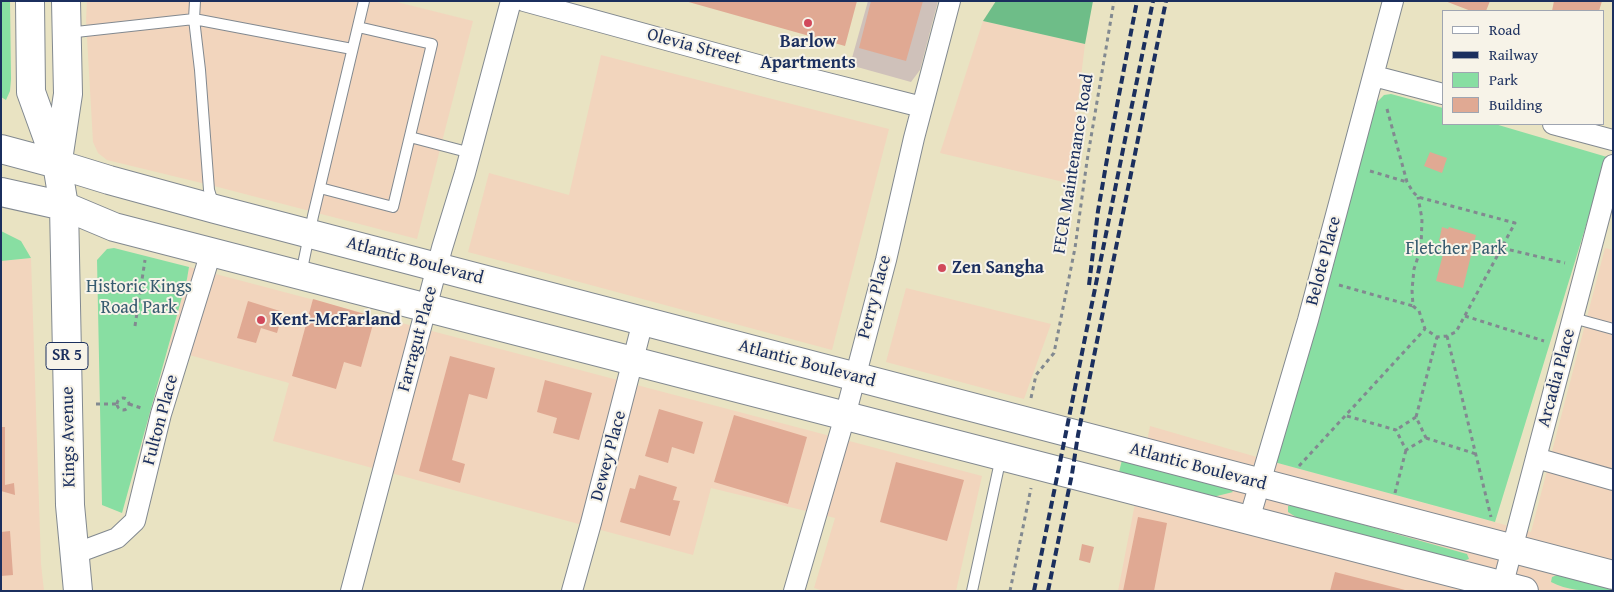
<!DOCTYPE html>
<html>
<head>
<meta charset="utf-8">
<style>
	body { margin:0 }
	#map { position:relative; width:1614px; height:592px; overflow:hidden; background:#e9e3c2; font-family:"Gentium Book Plus",serif }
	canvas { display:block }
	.frame { position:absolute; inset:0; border:2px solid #1b2f5e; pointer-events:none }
	.legend { position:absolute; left:1442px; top:10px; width:162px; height:115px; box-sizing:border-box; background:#f7f3e8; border:1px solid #9fa5b1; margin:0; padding:6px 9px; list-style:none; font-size:15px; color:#1b2f5e }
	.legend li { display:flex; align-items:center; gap:10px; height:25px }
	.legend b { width:25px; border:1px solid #9fa5b1 }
</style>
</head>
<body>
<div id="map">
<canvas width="1614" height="592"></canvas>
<div class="frame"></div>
<ul class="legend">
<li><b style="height:6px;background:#fff"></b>Road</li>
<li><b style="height:6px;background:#1b2f5e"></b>Railway</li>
<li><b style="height:14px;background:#88dea2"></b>Park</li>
<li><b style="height:14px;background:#e0a993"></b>Building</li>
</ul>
</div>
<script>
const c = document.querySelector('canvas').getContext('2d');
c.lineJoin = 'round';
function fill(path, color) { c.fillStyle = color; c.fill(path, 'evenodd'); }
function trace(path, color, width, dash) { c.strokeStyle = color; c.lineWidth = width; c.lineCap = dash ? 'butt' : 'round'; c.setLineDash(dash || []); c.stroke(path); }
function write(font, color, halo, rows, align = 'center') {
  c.font = font + ' "Gentium Book Plus",serif'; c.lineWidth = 4; c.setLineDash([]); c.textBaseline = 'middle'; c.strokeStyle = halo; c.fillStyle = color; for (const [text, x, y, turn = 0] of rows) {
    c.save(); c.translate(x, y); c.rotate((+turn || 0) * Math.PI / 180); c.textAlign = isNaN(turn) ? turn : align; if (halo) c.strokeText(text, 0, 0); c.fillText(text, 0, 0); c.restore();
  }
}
fill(new Path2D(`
	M87,1H393L473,21L417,239L214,186L107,160L98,153L93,142L86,20Z
	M983,21L1085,44L1068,183L940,153Z
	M601,55L889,129L832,350L468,252L489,173L569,195Z
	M1605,248L1613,250V591H1118L1150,426L1274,462L1531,532Z
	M31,258L41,564L44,591H1V261Z
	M189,267L982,476L956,591H823L814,588L835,518L711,488L693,555L273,441L289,383L168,349L187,279Z
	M906,288L1051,324L1024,399L886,362Z`), '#f2d5bd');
fill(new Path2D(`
	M868,1H938L920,70L911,82L850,65Z`), '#cfc1ba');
fill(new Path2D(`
	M1,1H10L11,79L10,91L6,100L1,97Z
	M1391,94L1443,108V124H1495L1607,157L1495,522L1274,462L1377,102L1384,95Z
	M1,231L21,241L31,258L1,261Z
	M114,248L189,267L187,279L122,513L102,505L97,260L107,249Z
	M1122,460L1229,488L1233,492L1213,497L1118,476Z
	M1288,506H1297L1467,554L1469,559L1463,561L1432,553L1364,539L1299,519L1288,512Z
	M1557,575L1613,589V591C1592,591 1570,592 1551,582L1552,577Z`), '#88dea2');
fill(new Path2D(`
	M996,1H1093L1085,44L983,21Z`), '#6ebd88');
fill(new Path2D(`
	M685,1H857L845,46Z
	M871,1H923L906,61L859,48Z
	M1445,1H1490L1486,11H1471Z
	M1554,1H1602L1599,11H1552Z
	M1430,152L1447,158L1442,173L1424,166Z
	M1442,227L1448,229L1449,227L1476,235L1463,288L1436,281L1446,243L1439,241Z
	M313,299L375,317L361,367L344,362L336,389L292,376Z
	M248,301L283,312L277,333L261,328L256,343L237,338Z
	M450,356L495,368L487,399L469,394L452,460L465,464L460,483L419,471Z
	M545,380L592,393L579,440L553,433L557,418L537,412Z
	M659,409L703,422L694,454L672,447L668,463L645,456Z
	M734,415L807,437L788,504L714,482Z
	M1,427H5V485L14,483L15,495L1,491Z
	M896,462L964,480L947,541L880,522Z
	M639,475L677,487L673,500L680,501L670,536L620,522L630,488L635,489Z
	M1138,517L1167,523L1154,591H1123Z
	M10,531L13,575L1,576V532Z
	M1082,544L1094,547L1090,563L1079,560Z
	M1335,572L1405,590L1404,591H1330Z`), '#e0a993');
const lane = new Path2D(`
	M195,1L194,19L200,70L209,190L214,206
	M67,33L194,19L352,49
	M410,137L471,153
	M320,188L393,207L432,44L358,27
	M301,274L313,216L364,1
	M1573,318L1613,329
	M972,591L1001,457`);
const street = new Path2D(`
	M524,1L780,71L922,107
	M1374,76L1443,94
	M1553,124L1613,140
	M1536,458L1613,480
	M1249,520L1308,320L1393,1
	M74,554L117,538L135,521L161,414L211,252
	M351,591L442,248L465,173L511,1
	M572,591L591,523L643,321
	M794,591L845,416L886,260L914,138L950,1
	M1501,591L1613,165`);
const secondary = new Path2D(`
	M57,164L109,180L215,209L1613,575
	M64,206L114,227L1524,591`);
const primary = new Path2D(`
	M30,1L31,92L57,164L64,206L70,505L78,591
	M1,149L57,164
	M58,160L68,94L66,1
	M1,192L64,206`);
trace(lane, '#828990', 12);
trace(street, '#828990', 22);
trace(secondary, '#828990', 30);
trace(primary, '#828990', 30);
trace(new Path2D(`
	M1387,109L1407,182L1413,192L1418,197L1515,223L1456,332L1447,336L1437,337L1425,329L1419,311L1413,306L1412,290L1414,269L1421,248L1422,219L1418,197
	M1370,171L1407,182
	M1502,248L1565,263
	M1339,285L1413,306
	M1465,316L1544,341
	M135,326L145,260
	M1447,336L1491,517
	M117 404a6 6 0 1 1 12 0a6 6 0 1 1-12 0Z
	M1031,398L1036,375L1054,353L1075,248L1087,161L1114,1
	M96,404H117
	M129,404L141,408
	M1347,416L1396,430L1406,450L1426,438L1416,417L1396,430
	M1416,417L1437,337
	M1426,438L1476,454
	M1299,466L1425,329
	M1395,493L1406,450
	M1010,591L1031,488`), '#828990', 3, [4, 4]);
trace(lane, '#fff', 10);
trace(street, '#fff', 20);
trace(secondary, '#fff', 28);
trace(primary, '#fff', 28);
trace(new Path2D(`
	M1089,285L1098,211L1110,142L1137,1
	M1034,591L1153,1
	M1048,591L1072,474L1078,435L1166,1`), '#1b2f5e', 4, [8, 4]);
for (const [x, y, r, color] of [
	[808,23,5,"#d1495b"],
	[942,268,5,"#d1495b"],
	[261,320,5,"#d1495b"]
]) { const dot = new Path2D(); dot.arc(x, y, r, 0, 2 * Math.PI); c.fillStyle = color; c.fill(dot); trace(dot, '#f7f3e8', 2); }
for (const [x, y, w] of [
	[67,356,42]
]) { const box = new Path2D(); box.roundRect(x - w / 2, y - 13.5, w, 27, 4); c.fillStyle = '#f7f3e8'; c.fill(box); trace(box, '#1b2f5e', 1); }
write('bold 16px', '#1b2f5e', null, [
	["SR 5",67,356]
]);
write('bold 18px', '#1b2f5e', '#f7f3e8', [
	["Barlow",808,42,"center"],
	["Apartments",808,63,"center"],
	["Zen Sangha",952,268],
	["Kent-McFarland",271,320]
], 'left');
write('18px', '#1b2f5e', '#f7f3e8', [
	["Olevia Street",694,47,15],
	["FECR Maintenance Road",1074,164,-81],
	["Atlantic Boulevard",415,261,15],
	["Belote Place",1324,261,-75],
	["Perry Place",875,297,-75],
	["Farragut Place",418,339,-75],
	["Atlantic Boulevard",807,364,15],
	["Arcadia Place",1557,378,-75],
	["Fulton Place",161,420,-75],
	["Kings Avenue",69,437,-91],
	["Dewey Place",609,456,-75],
	["Atlantic Boulevard",1198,467,15]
]);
write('18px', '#365b6f', '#f7f3e8', [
	["Fletcher Park",1456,249],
	["Historic Kings",139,287],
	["Road Park",139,308]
]);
</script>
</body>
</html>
